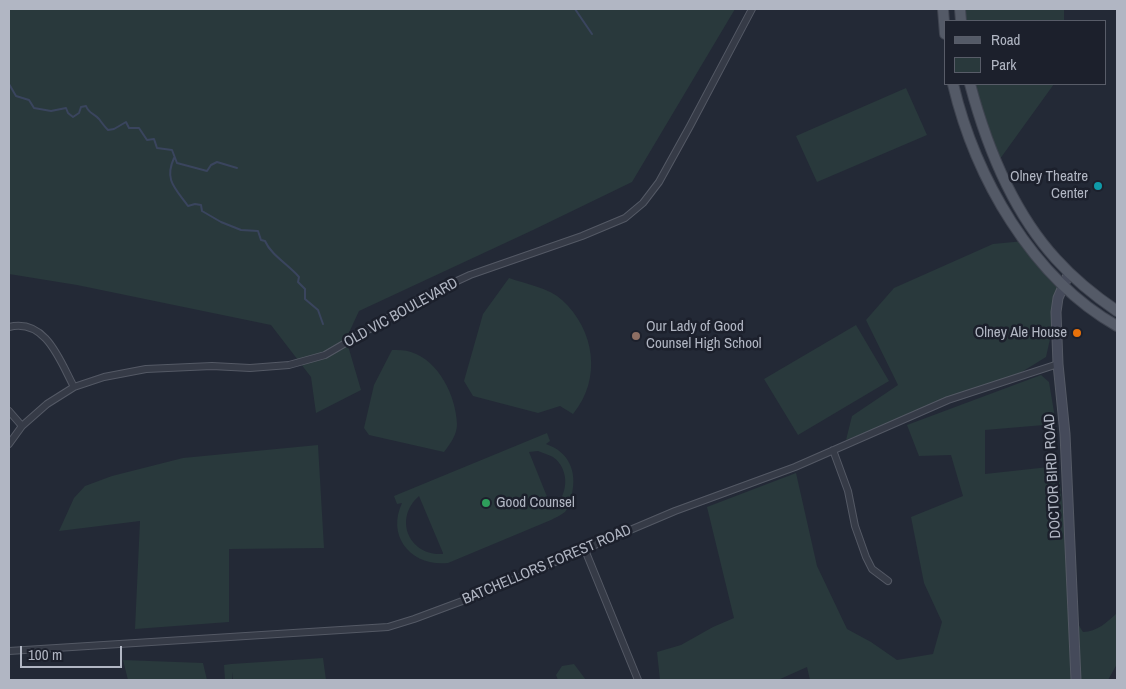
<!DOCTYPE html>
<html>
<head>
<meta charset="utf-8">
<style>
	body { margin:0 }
	#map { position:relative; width:1126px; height:689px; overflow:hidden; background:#232936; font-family:"Archivo Narrow",sans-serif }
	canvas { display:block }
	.frame { position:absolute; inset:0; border:10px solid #b1b6c3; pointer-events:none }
	.legend { position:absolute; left:944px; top:20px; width:162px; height:65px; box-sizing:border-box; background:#1c202c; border:1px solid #585c68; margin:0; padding:6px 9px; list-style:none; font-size:15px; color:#b1b6c3 }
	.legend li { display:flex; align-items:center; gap:10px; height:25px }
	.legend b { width:25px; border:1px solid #585c68 }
	.scale { position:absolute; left:20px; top:646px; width:102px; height:22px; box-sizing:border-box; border:2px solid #b1b6c3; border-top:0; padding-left:6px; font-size:15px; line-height:18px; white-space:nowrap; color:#b1b6c3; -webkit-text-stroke:4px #1c202c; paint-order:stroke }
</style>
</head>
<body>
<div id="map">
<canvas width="1126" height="689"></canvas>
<div class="frame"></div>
<ul class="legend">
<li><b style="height:6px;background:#545a67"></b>Road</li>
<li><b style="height:14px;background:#29393c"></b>Park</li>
</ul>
<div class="scale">100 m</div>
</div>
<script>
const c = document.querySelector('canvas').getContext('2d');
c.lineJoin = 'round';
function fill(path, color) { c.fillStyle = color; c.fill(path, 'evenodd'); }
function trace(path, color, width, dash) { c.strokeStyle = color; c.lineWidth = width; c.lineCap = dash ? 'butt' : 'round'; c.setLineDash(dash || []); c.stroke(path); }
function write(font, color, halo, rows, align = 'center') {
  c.font = font + ' "Archivo Narrow",sans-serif'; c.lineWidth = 5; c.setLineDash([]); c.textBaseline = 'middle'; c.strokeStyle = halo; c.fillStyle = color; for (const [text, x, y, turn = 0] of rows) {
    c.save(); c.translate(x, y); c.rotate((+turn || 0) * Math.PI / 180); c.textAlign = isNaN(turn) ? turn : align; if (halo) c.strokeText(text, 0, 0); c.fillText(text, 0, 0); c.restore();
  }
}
fill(new Path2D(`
	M9,9H735L632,182L533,230L359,311L346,339L361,390L316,413L311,377L271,325L77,285L9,274Z
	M960,9H1064V21H961Z
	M970,84H1054L997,163Z
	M906,88L927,135L817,182L796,136Z
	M1024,241L1062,286L1046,357L1012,378L846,440L852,416L898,385L866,320L894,288L993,244Z
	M509,278C526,284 549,288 562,300C595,330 602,379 573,414L560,406L538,413L473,396L464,381L483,314Z
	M856,325L889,381L798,435L764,379Z
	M392,350C398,350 405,350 411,352C439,361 456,396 457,424C457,435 450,444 444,452L369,435L364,428L374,385Z
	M1041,375L1049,382L1056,424L985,430V474L1058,466L1072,589V615L1083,632C1097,632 1107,622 1117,613V664L1108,680H810L807,667L778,680H660L657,652L681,645L713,627L734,618L707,507L796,473L817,566L847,629L871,642L897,660L933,654L942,622L924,583L911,517L963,496L951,455L919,456L907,425Z
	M547,433L550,441L546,444C569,452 577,471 572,494C571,501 569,507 565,512C561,515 555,518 551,520L448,563C412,567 386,537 402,503L397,504L394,496ZM538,451C543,453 549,455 553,457C571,470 568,497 552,509L529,452ZM419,496L443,553V554C409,556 393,519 419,496Z
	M318,445L324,548L229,549V622L135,629L140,521L59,531L74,498L85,486L112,476L183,458Z
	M323,658L326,680H233L232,672V680H225L224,665L231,664Z
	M123,660L203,663L207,680H128Z
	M574,664L586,680H558L556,675L562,666Z`), '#29393c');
trace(new Path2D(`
	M575,9L592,34
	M9,84L16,96L29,100L34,108L51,111L66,108L68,113L73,117L79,113L81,107L86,106C89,114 94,113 99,119C102,123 104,126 108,130L114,129L126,122L129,128H139L147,140L154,139L157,148L172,150L177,163L207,171L211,165L217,162L237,168
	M174,158C164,180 175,188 188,206L195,204L201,205L202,211L221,222L241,230L258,231L261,240L265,241C271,255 289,265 299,277L298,282L305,289V299L318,310L323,324`), '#3a455e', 2);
const street = new Path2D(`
	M9,327C46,318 60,361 74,387
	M9,411L22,426
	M9,444L22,426L47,404L74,387L104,377L146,369L212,366L250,368L289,365L325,355L431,293L470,275L582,236L625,218L643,203L659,182L690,126L752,9
	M833,450L848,491L855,526L866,557L872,569L888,581
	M585,550L638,680
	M9,651L388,627L414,619L465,600L675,511L795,467L948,400L1058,364`);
const secondary = new Path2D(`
	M1069,273L1058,298L1056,312L1058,364L1065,434L1076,680`);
const primary = new Path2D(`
	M943,9L945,34
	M960,9L961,21
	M953,84C975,177 1032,278 1117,326
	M970,84C986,144 1013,212 1056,259C1074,279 1095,296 1117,311`);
trace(street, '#545965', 8);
trace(secondary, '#545965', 11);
trace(primary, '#3f4450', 12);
trace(street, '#363b47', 6);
trace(secondary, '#454a5a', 9);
trace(primary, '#545a67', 10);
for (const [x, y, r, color] of [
	[1098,186,5,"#0f9aa8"],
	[1077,333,5,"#e8710a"],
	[636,336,5,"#8d6e63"],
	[486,503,5,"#2e9e5b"]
]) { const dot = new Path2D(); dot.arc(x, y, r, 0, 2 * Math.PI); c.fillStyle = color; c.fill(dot); trace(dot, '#1c202c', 2); }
write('15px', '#b1b6c3', '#1c202c', [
	["Olney Theatre",1088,177],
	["Center",1088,194],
	["Our Lady of Good",646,327,"left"],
	["Counsel High School",646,344,"left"],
	["Olney Ale House",1067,333],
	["Good Counsel",496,503,"left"]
], 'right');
write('15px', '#b1b6c3', '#1c202c', [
	["OLD VIC BOULEVARD",401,313,-29],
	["DOCTOR BIRD ROAD",1053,476,-93],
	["BATCHELLORS FOREST ROAD",547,565,-23]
]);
</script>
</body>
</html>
